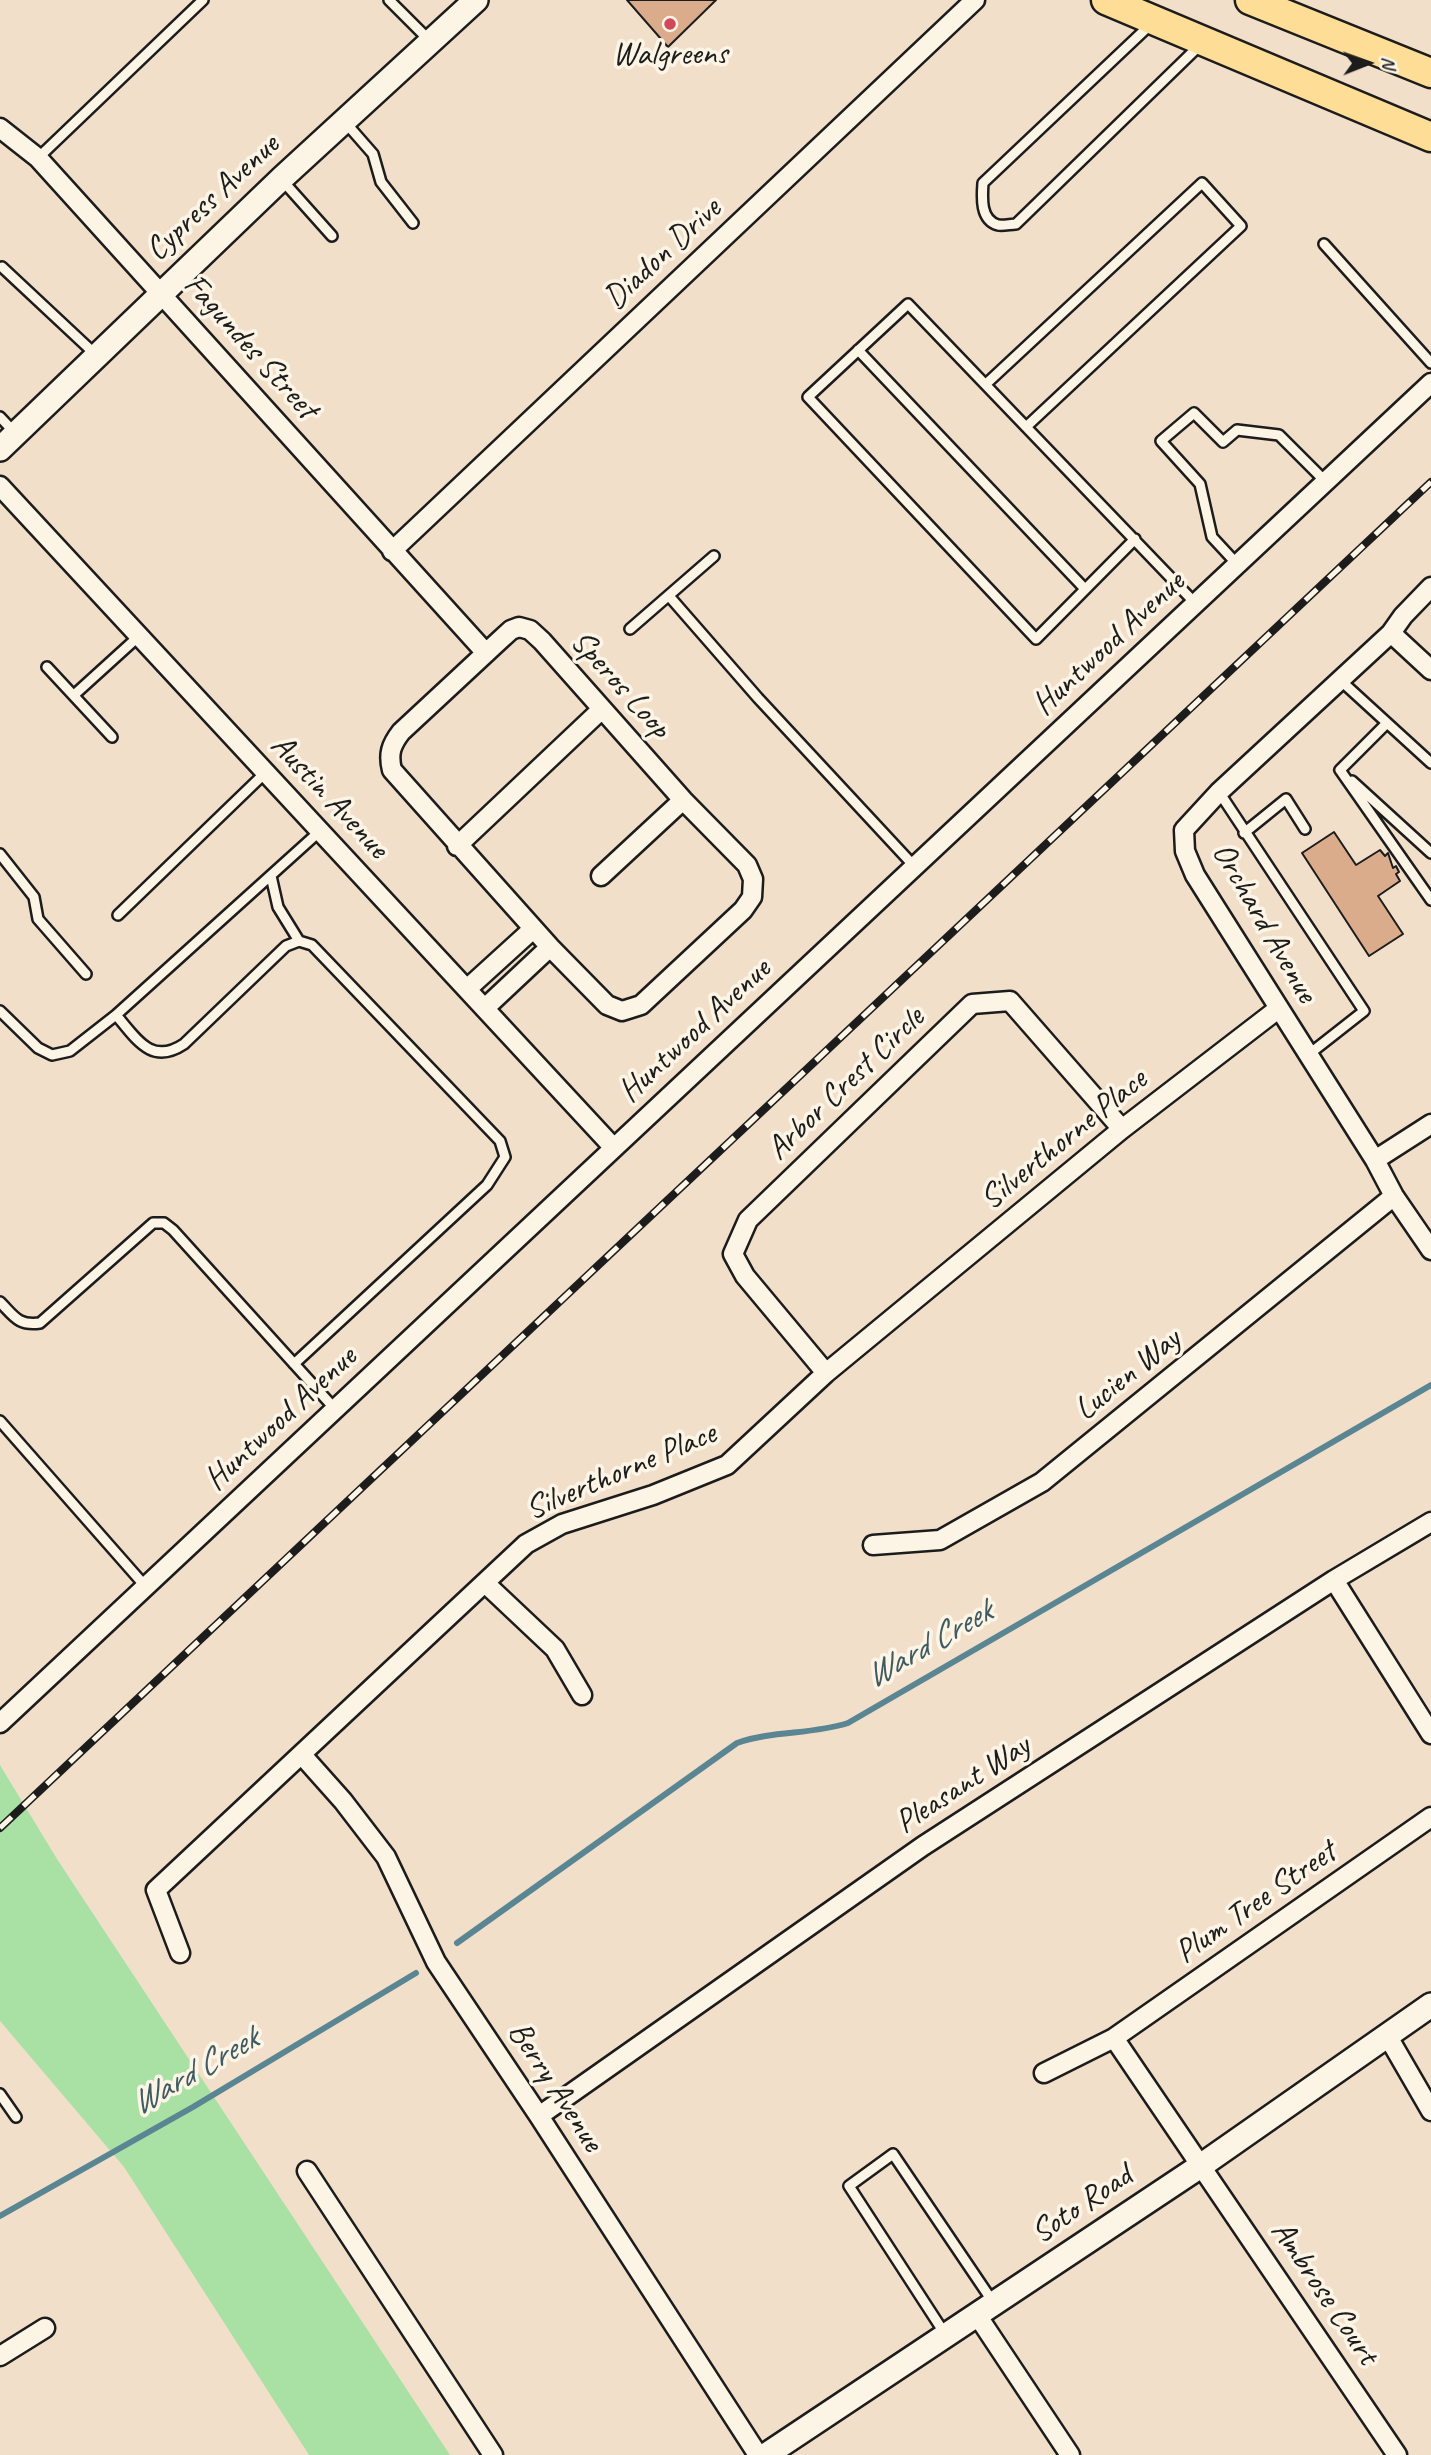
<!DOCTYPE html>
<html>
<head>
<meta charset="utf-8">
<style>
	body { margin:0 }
	#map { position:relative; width:1431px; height:2455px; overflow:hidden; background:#f2dfca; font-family:Caveat,sans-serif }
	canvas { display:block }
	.north { position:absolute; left:1333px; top:28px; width:70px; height:70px; -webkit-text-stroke:5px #fcf5e5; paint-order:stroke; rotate:89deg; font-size:19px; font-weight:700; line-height:28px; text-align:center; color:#1c1c1c }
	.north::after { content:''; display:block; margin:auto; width:24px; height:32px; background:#1c1c1c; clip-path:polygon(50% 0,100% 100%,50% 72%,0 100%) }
</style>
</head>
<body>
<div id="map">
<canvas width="1431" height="2455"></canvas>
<div class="north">N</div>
</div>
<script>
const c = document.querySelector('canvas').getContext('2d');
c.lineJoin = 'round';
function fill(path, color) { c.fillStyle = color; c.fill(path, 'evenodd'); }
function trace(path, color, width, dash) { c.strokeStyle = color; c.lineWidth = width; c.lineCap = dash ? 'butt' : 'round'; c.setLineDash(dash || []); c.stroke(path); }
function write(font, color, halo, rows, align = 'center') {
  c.font = font + ' Caveat,sans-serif'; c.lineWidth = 7; c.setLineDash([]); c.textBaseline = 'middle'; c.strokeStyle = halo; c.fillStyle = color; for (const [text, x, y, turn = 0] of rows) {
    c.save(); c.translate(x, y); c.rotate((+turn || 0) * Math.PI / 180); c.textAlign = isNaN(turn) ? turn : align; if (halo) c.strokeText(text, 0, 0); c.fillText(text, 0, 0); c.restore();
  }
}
fill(new Path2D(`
	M0,1765L57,1859L450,2455H309L124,2167L0,2021Z`), '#a9e1a5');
trace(new Path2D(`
	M457,1943L737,1743C773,1730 811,1735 848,1723L1431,1385
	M0,2216L193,2107L416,1973`), '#598692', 6);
const building = new Path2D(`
	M627,0H716L668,47Z
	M1334,832L1356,865L1380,850L1385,856L1388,853L1393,868L1396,866L1399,872L1396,874L1400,881L1378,896L1403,934L1369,956L1302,853Z`);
fill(building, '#daac8c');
trace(building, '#1c1c1c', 2);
const service = new Path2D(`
	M389,0L429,40
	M1151,24L983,183C982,197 980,220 998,225C1003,226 1011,224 1016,224L1201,44
	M345,122L373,154L381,182L413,223
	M38,158L203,0
	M282,180L332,236
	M1324,244L1431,363
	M2,267L95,354
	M858,350L1085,589
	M986,384L1202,183L1241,226L1026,427
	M0,417L15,433
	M1135,539L1036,639L808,397L908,304L1196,604
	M1237,564L1212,537L1200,484L1161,441L1194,413L1223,442L1237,430L1279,435L1326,482
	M669,596L758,698L915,867
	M630,629L714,556
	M47,667L112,737
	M1339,679L1431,763
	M74,695L139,636
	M1387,723L1340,770L1431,900
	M1352,781L1431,853
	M1219,792L1364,1011L1308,1055
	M1244,833L1286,799L1305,829
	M0,854L34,897L38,919L86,974
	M271,876L278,907L299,941
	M118,915L266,772
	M0,1011L38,1048L52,1055L70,1051L116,1015L320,831
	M116,1015C136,1038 151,1066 184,1044L286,946L299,941L312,945L500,1141L505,1157L487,1185L294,1364
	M0,1302C14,1316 18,1326 40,1323L153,1223H164L173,1230L335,1409
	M0,1421L146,1587
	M0,2094L16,2117
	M945,2334L849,2186L893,2154L993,2302`);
const minor = new Path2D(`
	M0,128L38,158L486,653
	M0,486L614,1148
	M392,551L975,0
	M1431,587L1403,616L1391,633L1219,792L1184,830L1185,851L1195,875L1375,1160L1394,1196L1431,1250
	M519,627L530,630L542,641L683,800L747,865L753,879L752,897L743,910L641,1005L622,1011L607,1005L550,947L392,770C388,754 391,745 401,732L500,640L511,630Z
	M1391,633L1431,670
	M457,846L602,709
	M601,876L683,800
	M467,989L533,929
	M485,1008L550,947
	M1375,1160L1431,1124
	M826,1373L745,1276L733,1254L748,1220L972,1004L1010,1001L1122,1129
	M873,1545L940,1540L1042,1482L1394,1196
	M1334,1580L1431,1734
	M485,1583L555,1649L582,1695
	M0,1723L1431,383
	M302,1755L343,1801L386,1857L436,1962L539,2116L758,2455
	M180,1953L156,1890L526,1544L562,1524L653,1495L727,1465L826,1373L1122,1129L1278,1009
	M1387,2035L1431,2111
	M1114,2038L1397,2455
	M1044,2073L1114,2038L1431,1817
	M539,2116L923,1846L1334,1580L1431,1522
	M307,2171L493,2455
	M977,2315L1070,2455
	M0,2356L45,2328`);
const tertiary = new Path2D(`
	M0,449L281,179L476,0
	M766,2455L1202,2165L1431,2005`);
const primary = new Path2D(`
	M1106,0L1431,137
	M1250,0L1431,73`);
trace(service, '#1c1c1c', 14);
trace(minor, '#1c1c1c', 23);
trace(tertiary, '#1c1c1c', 28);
trace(primary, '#1c1c1c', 33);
trace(service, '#fcf5e5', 9);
trace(minor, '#fcf5e5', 18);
trace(tertiary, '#fcf5e5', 23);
trace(primary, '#fedd96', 28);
const rail = new Path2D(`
	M0,1828L1431,482`);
trace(rail, '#1c1c1c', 8);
trace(rail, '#fcf5e5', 5, [16]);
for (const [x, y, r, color] of [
	[670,24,7,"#d1495b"]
]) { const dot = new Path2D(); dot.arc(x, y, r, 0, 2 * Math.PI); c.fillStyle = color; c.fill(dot); trace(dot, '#fcf5e5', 2.5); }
write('33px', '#1c1c1c', '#fcf5e5', [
	["Walgreens",670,55]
]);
write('33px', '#1c1c1c', '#fcf5e5', [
	["Cypress Avenue",213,198,-43],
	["Diadon Drive",663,254,-43],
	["Fagundes Street",250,347,48],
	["Huntwood Avenue",1109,644,-43],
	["Speros Loop",620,685,48],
	["Austin Avenue",329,797,47],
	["Orchard Avenue",1264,923,60],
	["Huntwood Avenue",695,1031,-43],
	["Arbor Crest Circle",846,1084,-44],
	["Silverthorne Place",1064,1140,-39],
	["Lucien Way",1128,1375,-39],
	["Huntwood Avenue",281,1419,-43],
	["Silverthorne Place",621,1472,-23],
	["Pleasant Way",963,1785,-33],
	["Plum Tree Street",1256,1903,-35],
	["Berry Avenue",555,2087,57],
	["Soto Road",1082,2205,-34],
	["Ambrose Court",1324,2293,56]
]);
write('italic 35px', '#3f5a61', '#fcf5e5', [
	["Ward Creek",929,1645,-30],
	["Ward Creek",195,2072,-30]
]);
</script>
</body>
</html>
